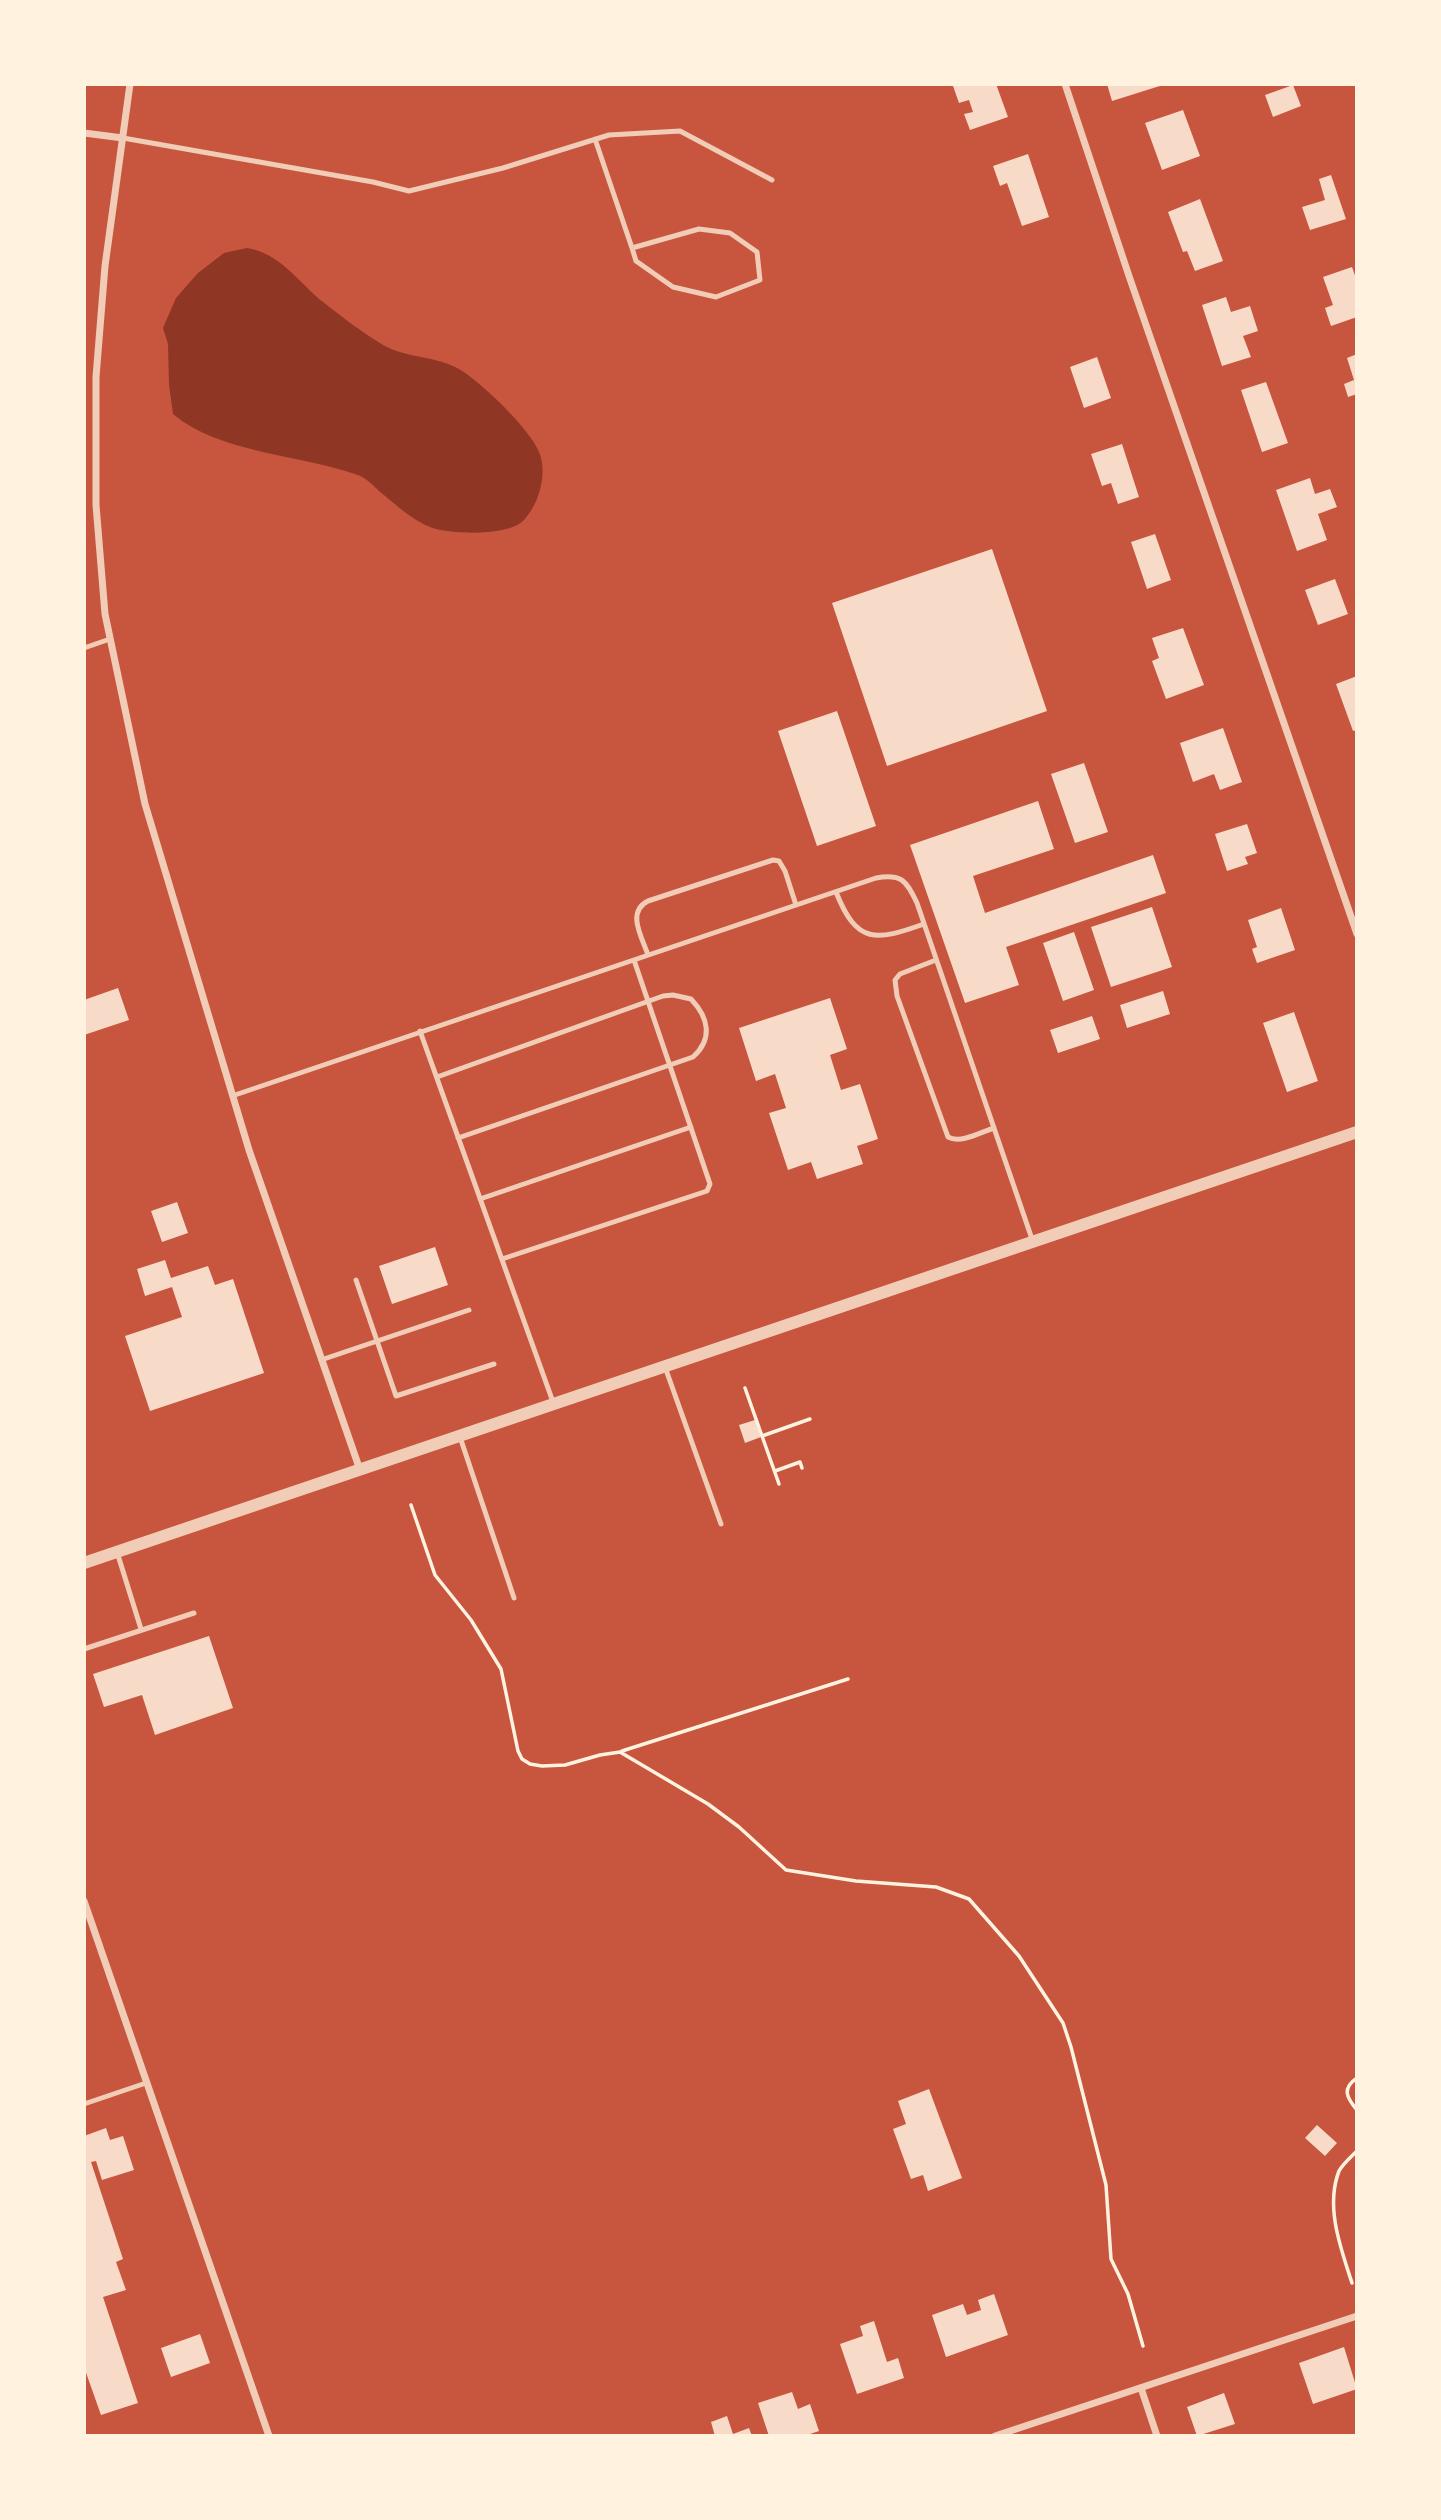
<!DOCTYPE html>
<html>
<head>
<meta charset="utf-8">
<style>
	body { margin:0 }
	#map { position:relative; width:1441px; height:2520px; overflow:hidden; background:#c8553d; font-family:Commissioner,sans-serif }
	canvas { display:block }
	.frame { position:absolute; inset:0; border:86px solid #fff3e0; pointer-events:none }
</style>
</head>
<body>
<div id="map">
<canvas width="1441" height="2520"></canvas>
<div class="frame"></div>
</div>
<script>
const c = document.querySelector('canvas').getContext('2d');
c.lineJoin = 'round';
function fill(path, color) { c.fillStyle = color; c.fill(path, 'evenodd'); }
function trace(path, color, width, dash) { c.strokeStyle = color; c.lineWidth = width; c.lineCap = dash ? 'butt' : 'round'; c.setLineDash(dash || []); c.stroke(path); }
fill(new Path2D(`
	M247,248C280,253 298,282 323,302C342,317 363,333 383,345C406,358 436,356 459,369C481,382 530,429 539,452C548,473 539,505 523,521C507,536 456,534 436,529C415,523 395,504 379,491C373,485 366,478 358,475C302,455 219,453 173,414L169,385L168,344L163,328L176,298L198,273L224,253Z`), '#8f3625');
fill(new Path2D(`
	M959,84H996L1008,117L970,130L964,114L973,112L969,100L959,103L953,86Z
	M1107,84H1163V85L1112,101Z
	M1293,85L1301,106L1273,117L1265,95Z
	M1183,110L1200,156L1162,170L1145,123Z
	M1028,154L1049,217L1022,226L1007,183L1000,186L993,166Z
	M1331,175L1346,219L1310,230L1302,207L1325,200L1319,179Z
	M1200,199L1223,261L1195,271L1187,251L1183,252L1168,212Z
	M1352,267L1357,281V317L1331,326L1325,308L1333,305L1323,277Z
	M1226,297L1231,312L1250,306L1258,331L1243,336L1251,357L1222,366L1202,305Z
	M1357,354V394L1348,397L1344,384L1354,380L1347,358Z
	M1097,357L1111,398L1084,408L1070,367Z
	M1266,382L1288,443L1262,452L1241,390Z
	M1122,444L1139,497L1118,504L1111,483L1102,486L1091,454Z
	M1310,478L1315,494L1330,489L1337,507L1318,514L1327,540L1297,551L1276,490Z
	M1155,534L1171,580L1147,589L1131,542Z
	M992,549L1047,711L887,766L832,603Z
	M1335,579L1348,614L1318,625L1305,590Z
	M1183,628L1204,685L1166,699L1152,661L1159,658L1152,638Z
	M1357,676V730L1353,731L1336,684Z
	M837,711L876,826L817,846L778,731Z
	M1223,728L1242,782L1220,790L1214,774L1193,782L1180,743Z
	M1084,763L1108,832L1075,843L1051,774Z
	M1038,801L1054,849L973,876L985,913L1153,855L1166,893L1006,947L1019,985L965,1003L910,845Z
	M1247,824L1257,853L1245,857L1248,864L1227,871L1215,834Z
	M1152,907L1172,967L1111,987L1091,927Z
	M1281,908L1295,950L1257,963L1252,949L1257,947L1248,920Z
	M1074,932L1094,990L1063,1001L1043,943Z
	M118,988L129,1020L84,1035V1000Z
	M1163,991L1170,1014L1127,1028L1120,1005Z
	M830,998L847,1049L830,1055L841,1090L860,1084L878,1139L857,1146L863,1164L817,1179L811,1162L788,1170L769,1113L786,1108L775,1074L756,1081L739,1028Z
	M1294,1012L1318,1081L1287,1092L1263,1023Z
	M1092,1016L1100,1039L1058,1053L1050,1030Z
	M177,1202L188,1233L162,1242L151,1211Z
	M435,1247L448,1285L392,1304L379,1266Z
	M165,1260L171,1278L208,1266L215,1285L233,1279L264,1373L150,1411L125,1336L182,1317L172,1287L145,1296L137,1269Z
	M755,1420L761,1437L745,1443L739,1425Z
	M209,1636L233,1708L155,1735L142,1695L104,1707L93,1674Z
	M929,2089L962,2178L928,2191L923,2175L911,2179L893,2129L906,2124L898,2101Z
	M1317,2125L1337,2143L1325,2156L1305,2138Z
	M106,2128L110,2140L123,2136L134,2170L102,2180L96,2161L91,2162L123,2259L116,2262L126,2290L103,2297L138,2403L101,2415L84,2367V2136Z
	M994,2294L1008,2335L946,2357L932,2315L963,2304L967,2315L981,2310L978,2300Z
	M874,2321L887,2362L898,2358L904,2378L857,2394L840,2344L863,2336L860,2326Z
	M200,2334L210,2363L171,2377L161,2348Z
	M1344,2347L1357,2389L1313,2404L1299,2363Z
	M792,2392L798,2409L810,2404L819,2431L804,2436H769L758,2403Z
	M1224,2393L1235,2424L1197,2436L1187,2407Z
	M727,2416L733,2434L749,2428L752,2436H715L711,2422Z`), '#f7dbc8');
trace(new Path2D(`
	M745,1388L779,1484
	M762,1436L810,1419
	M775,1471L800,1462L802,1468
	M411,1505L435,1575L471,1620L501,1669L518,1751L522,1759L530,1764L542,1766L565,1765L600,1755L620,1752L708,1804L739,1827L786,1870L856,1881L936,1887L969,1899L1019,1956L1063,2023L1071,2047L1106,2185L1111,2259L1128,2294L1143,2346
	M622,1751L848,1679
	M1357,2078C1342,2088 1346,2097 1357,2110
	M1352,2283C1341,2249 1325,2207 1339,2171C1343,2164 1351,2157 1357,2151`), '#fff3e0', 3.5);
trace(new Path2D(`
	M123,138L373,182L409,191L503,168L609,135L680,131L772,180
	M595,139L632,248L636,261L673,287L716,297L760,280L757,252L730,233L699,229L632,248
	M84,648L110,639
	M836,892C857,945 876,941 924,924
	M648,955C642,937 626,912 648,901L773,860L779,861L785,871L796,905
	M936,960L900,974L895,980L897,996L948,1137C961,1144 981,1132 994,1128
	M420,1031L553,1402
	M437,1077L663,996L673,995L691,999C709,1018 713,1039 693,1057L458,1138
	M232,1096L876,878C901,873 907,881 917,903L1033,1242
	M480,1199L691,1127
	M502,1259L707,1191L710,1184L634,960
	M356,1280L396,1396L494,1364
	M321,1360L469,1310
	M665,1367L721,1524
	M460,1437L514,1598
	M117,1552L141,1629
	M84,1649L194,1613
	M84,2104L146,2083`), '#f1ccb7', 5);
trace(new Path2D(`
	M130,84L105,266L96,377V505L105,614L145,804L249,1150L360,1470
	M1065,84L1129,276L1357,934
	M84,133L123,138
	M84,1901L269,2436
	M1141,2388L1157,2436
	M995,2436L1357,2316`), '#f1ccb7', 7);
trace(new Path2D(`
	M84,1563L1357,1132`), '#f1ccb7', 12);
</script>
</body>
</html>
